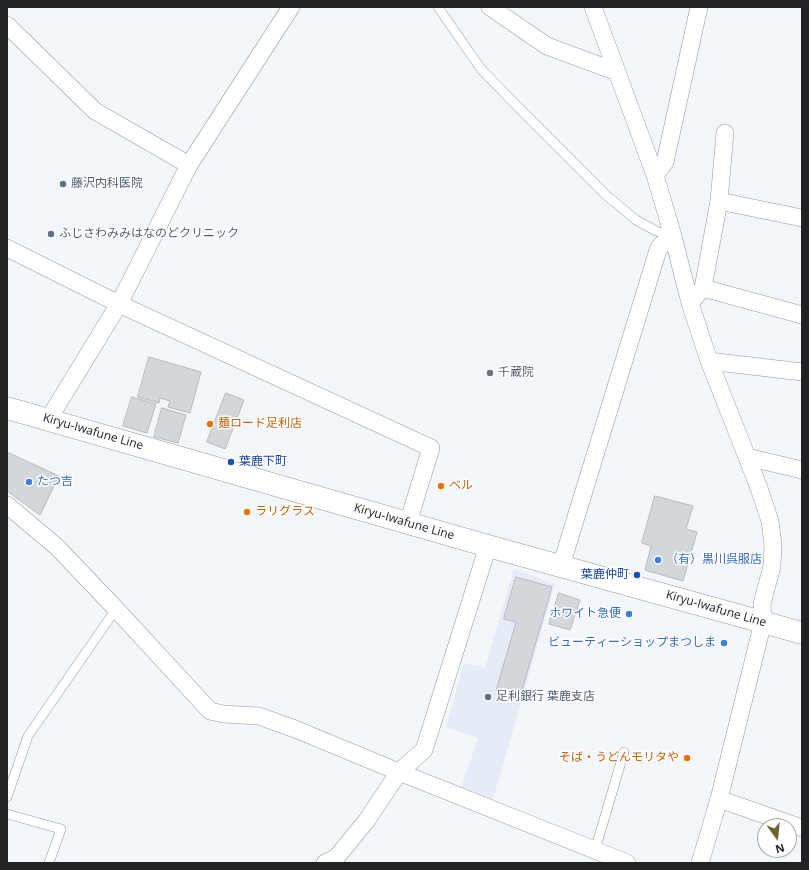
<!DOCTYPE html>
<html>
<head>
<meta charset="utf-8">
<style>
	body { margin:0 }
	#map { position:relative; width:809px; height:870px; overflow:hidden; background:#f3f6fb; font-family:"Open Sans",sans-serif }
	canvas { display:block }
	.frame { position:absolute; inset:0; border:8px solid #212224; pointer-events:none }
	.north { position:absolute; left:757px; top:818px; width:40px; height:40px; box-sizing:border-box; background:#fff; border:1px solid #a6a7a7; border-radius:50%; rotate:165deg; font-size:11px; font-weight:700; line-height:16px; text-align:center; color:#212224 }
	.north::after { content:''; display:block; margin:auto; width:14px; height:18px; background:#6b622e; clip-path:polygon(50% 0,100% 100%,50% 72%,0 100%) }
</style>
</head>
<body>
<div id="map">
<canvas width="809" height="870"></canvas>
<div class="frame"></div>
<div class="north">N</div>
</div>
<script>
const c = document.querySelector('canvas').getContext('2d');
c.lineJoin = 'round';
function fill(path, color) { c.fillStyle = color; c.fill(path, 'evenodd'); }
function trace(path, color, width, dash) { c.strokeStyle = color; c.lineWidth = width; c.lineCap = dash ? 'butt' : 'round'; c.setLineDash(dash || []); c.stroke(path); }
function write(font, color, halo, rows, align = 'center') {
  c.font = font + ' "Open Sans","Noto Sans JP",sans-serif'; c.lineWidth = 3; c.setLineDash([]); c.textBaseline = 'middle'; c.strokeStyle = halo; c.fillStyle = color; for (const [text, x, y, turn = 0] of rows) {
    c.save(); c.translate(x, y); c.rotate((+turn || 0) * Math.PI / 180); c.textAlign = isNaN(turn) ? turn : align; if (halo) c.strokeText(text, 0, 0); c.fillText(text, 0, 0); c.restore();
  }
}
fill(new Path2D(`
	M514,569L555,584L493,799L461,788L478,738L446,727L464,663L485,668Z`), '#e5ecf8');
const building = new Path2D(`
	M149,357L201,372L190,413L168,407L170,401L160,398L159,403L138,397Z
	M226,393L244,400L225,449L207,442Z
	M132,397L156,404L147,433L123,426Z
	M162,408L186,415L178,443L154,437Z
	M9,453L59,476L40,515L7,491V456Z
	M655,496L693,506L686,529L697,532L683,581L645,570L651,546L642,543Z
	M516,577L552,587L520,697L496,691L516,622L504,619Z
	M559,593L580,600L570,630L549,624Z`);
fill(building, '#d3d6da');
trace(building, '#b6b9bd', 1);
const service = new Path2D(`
	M438,7L481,69L522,111L606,195L636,220L656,231L673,236
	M7,797L28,736L116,609
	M7,814L61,829L49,863
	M595,850L624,752`);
const minor = new Path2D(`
	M490,7L547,46L617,72
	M593,7L655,175L673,236L690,303L709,361L747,457L759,488L770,521L773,544L772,566L762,604L763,622L719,799L700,863
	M7,25L95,111L189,165
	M655,175L665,162L699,7
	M719,201L802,218
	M7,248L119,304L431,448L408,523
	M703,288L802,315
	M690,303L703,288L719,201L725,133
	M709,361L802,372
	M48,420L119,304L189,165L291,7
	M747,457L802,470
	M7,505L57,547L116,609L210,711L223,714L259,716L295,729L399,772L627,863
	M561,566L658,250L662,244L673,236
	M719,799L802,828
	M325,863L336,858L367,820L399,772L424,750L488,546`);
const primary = new Path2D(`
	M7,408L488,546L802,633`);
trace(service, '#94979b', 10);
trace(minor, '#94979b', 18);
trace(primary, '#94979b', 23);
trace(service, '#fff', 9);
trace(minor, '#fff', 17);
trace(primary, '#fff', 22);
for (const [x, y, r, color] of [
	[63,184,4,"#5c6f8a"],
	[51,234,4,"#5c6f8a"],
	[490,373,4,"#6b7280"],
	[210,424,4,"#e8710a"],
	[231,462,4,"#1a4fb4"],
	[29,482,4,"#3f7fe0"],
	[441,486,4,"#e8710a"],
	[247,512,4,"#e8710a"],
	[658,560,4,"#3f7fe0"],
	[637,575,4,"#1a4fb4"],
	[629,614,4,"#3f7fe0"],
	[724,643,4,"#3f7fe0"],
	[488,697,4,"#5c6f8a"],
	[687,758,4,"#e8710a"]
]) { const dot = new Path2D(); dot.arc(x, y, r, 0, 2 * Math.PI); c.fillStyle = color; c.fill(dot); trace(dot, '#fff', 1.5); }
write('12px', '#4e5e75', '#fff', [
	["藤沢内科医院",71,184],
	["ふじさわみみはなのどクリニック",59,234],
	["足利銀行 葉鹿支店",496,697]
], 'left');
write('12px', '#5b616d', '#fff', [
	["千蔵院",498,373]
], 'left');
write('12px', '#c56008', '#fff', [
	["麺ロード足利店",218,424],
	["ベル",449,486],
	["ラリグラス",255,512],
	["そば・うどんモリタや",679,758,"right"]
], 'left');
write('12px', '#212224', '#fff', [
	["Kiryu-Iwafune Line",93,432,16],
	["Kiryu-Iwafune Line",404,522,16],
	["Kiryu-Iwafune Line",716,609,16]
]);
write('12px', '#164399', '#fff', [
	["葉鹿下町",239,462],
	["葉鹿仲町",629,575,"right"]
], 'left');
write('12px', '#366cbe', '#fff', [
	["たつ吉",37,482],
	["（有）黒川呉服店",666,560],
	["ホワイト急便",621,614,"right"],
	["ビューティーショップまつしま",716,643,"right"]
], 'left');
</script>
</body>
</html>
